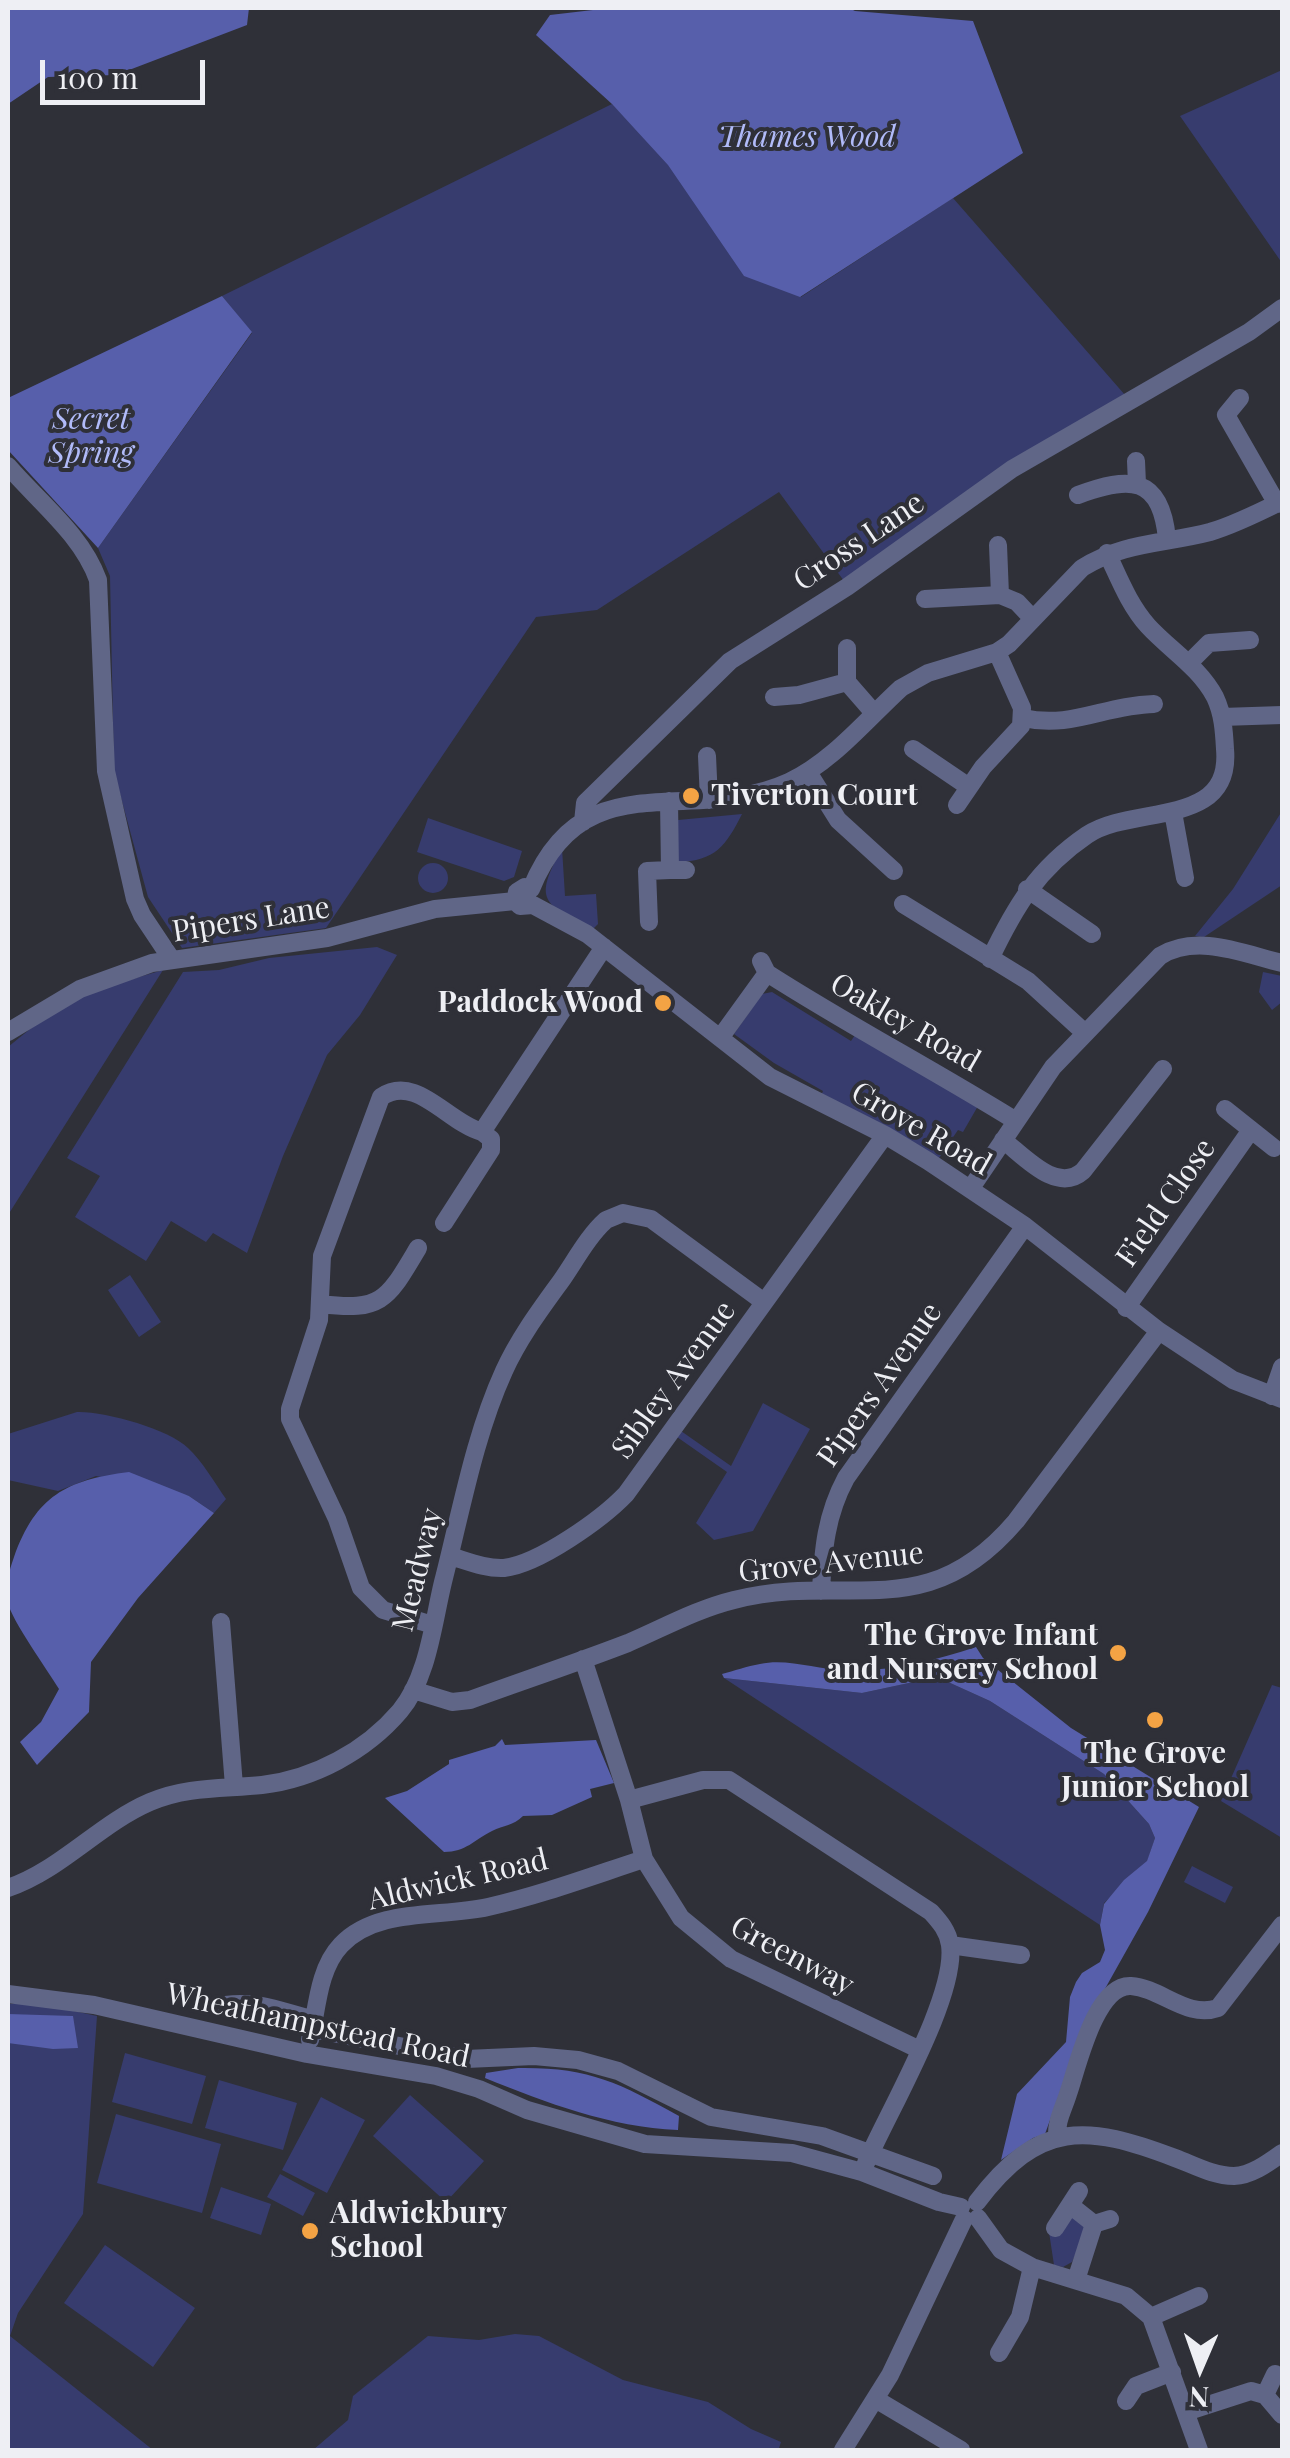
<!DOCTYPE html>
<html>
<head>
<meta charset="utf-8">
<style>
	body { margin:0 }
	#map { position:relative; width:1290px; height:2458px; overflow:hidden; background:#2f3038; font-family:"Playfair Display",serif }
	canvas { display:block }
	.frame { position:absolute; inset:0; border:10px solid #eeeff4; pointer-events:none }
	.north { position:absolute; left:1150px; top:2318px; width:100px; height:100px; -webkit-text-stroke:8px #2f3038; paint-order:stroke; rotate:182deg; font-size:28px; font-weight:700; line-height:40px; text-align:center; color:#eeeff4 }
	.north::after { content:''; display:block; margin:auto; width:35px; height:45px; background:#eeeff4; clip-path:polygon(50% 0,100% 100%,50% 72%,0 100%) }
	.scale { position:absolute; left:40px; top:60px; width:165px; height:45px; box-sizing:border-box; border:5px solid #eeeff4; border-top:0; padding-left:12px; font-size:30px; line-height:35px; white-space:nowrap; color:#eeeff4; -webkit-text-stroke:8px #2f3038; paint-order:stroke }
</style>
</head>
<body>
<div id="map">
<canvas width="1290" height="2458"></canvas>
<div class="frame"></div>
<div class="north">N</div>
<div class="scale">100 m</div>
</div>
<script>
const c = document.querySelector('canvas').getContext('2d');
c.lineJoin = 'round';
function fill(path, color) { c.fillStyle = color; c.fill(path, 'evenodd'); }
function trace(path, color, width, dash) { c.strokeStyle = color; c.lineWidth = width; c.lineCap = dash ? 'butt' : 'round'; c.setLineDash(dash || []); c.stroke(path); }
function write(font, color, halo, rows, align = 'center') {
  c.font = font + ' "Playfair Display",serif'; c.lineWidth = 8; c.setLineDash([]); c.textBaseline = 'middle'; c.strokeStyle = halo; c.fillStyle = color; for (const [text, x, y, turn = 0] of rows) {
    c.save(); c.translate(x, y); c.rotate((+turn || 0) * Math.PI / 180); c.textAlign = isNaN(turn) ? turn : align; if (halo) c.strokeText(text, 0, 0); c.fillText(text, 0, 0); c.restore();
  }
}
fill(new Path2D(`
	M1282,70V263L1180,116Z
	M612,104L801,297L953,198L1125,395L844,581L779,492L597,610L536,617L326,928L182,948L148,897L114,772L110,576L98,548L252,333L222,296Z
	M1282,811V885L1204,937L1195,936L1233,889Z
	M742,814C726,846 715,861 678,862V820Z
	M428,818L522,851L514,877L504,881L417,852Z
	M562,848L565,896L596,894L598,924L592,930C543,903 533,901 562,848Z
	M418 878a15 15 0 1 1 30 0a15 15 0 1 1-30 0Z
	M377,947L397,955L360,1015L327,1055L283,1156L247,1253L213,1233L206,1242L171,1221L146,1261L75,1217L100,1176L67,1158L183,972L219,970L269,958Z
	M163,970L8,1215V1047L57,1007L81,994Z
	M1263,972L1282,976V1002L1272,1010L1259,992Z
	M772,992L851,1041L855,1035L978,1106L963,1132L958,1130L937,1161L821,1096L823,1091L774,1063L734,1034L762,994Z
	M130,1275L161,1322L139,1337L108,1290Z
	M763,1403L810,1429L753,1531L714,1540L696,1523L727,1472L677,1437L681,1431L731,1466Z
	M77,1412C104,1411 169,1429 188,1448C203,1462 214,1482 226,1499L214,1513L189,1496L96,1476L58,1491L8,1480V1434Z
	M937,1677L990,1701L1104,1774L1149,1824L1155,1838L1147,1862L1104,1903L1100,1925L724,1678L862,1693Z
	M1272,1685L1282,1688V1838L1221,1801Z
	M1192,1866L1233,1887L1225,1903L1184,1882Z
	M37,2003L97,2016L83,2214L18,2313L10,2336L153,2450H8V2004Z
	M125,2053L206,2076L192,2124L112,2102Z
	M219,2080L297,2103L283,2150L205,2128Z
	M410,2095L484,2161L446,2202L373,2136Z
	M321,2097L365,2120L327,2193L282,2170Z
	M116,2114L221,2144L202,2213L97,2183Z
	M280,2174L315,2193L303,2216L267,2197Z
	M221,2187L271,2204L261,2235L210,2218Z
	M1071,2216L1084,2224V2235L1072,2262L1063,2267L1054,2265L1049,2232Z
	M105,2245L195,2308L153,2367L64,2303Z
	M515,2334L539,2336L623,2380L708,2402L751,2429L781,2442L779,2448L783,2450H313L348,2420L353,2396L428,2336L479,2340Z`), '#373c6e');
fill(new Path2D(`
	M8,8H249L247,25L116,75L48,77L8,104Z
	M610,8H849L855,11L973,21L1023,153L800,297L744,276L668,165L612,104L536,35L550,15Z
	M222,296L252,332L98,548L8,450V398Z
	M129,1472L189,1496L214,1513L138,1598L91,1662L89,1712L37,1765L20,1742L41,1722L59,1689C48,1671 11,1619 8,1603C4,1588 9,1571 14,1557C36,1496 66,1480 129,1472Z
	M976,1647L983,1658L1071,1728L1199,1807L1148,1912L1083,2028L1045,2134L1033,2138L1001,2160L1017,2094L1066,2042L1070,1997L1076,1982L1082,1973L1100,1962L1105,1950L1100,1925L1104,1904L1124,1880L1147,1861L1155,1838L1149,1824L1104,1774L990,1701L937,1677L862,1693L724,1678L722,1674C734,1671 747,1666 760,1664C788,1658 817,1670 845,1670C891,1672 933,1661 976,1647Z
	M502,1739L505,1745L596,1740L614,1783L590,1789L592,1797L552,1815L523,1816C513,1826 504,1825 492,1831C474,1840 466,1852 444,1852L385,1798L407,1791L449,1764V1760L495,1746Z
	M8,2014L73,2016L78,2048L53,2049L8,2043Z
	M518,2068C588,2067 618,2082 679,2116L678,2130C610,2127 547,2103 485,2078L486,2073Z`), '#575fab');
trace(new Path2D(`
	M1240,398L1226,415L1277,504
	M1136,461L1137,484
	M8,466C39,502 82,535 98,580L106,771L135,899L142,915L172,960
	M1078,495C1129,476 1161,475 1167,539
	M998,545L1000,595L1017,602L1033,619
	M925,599L1000,595
	M847,648V682L874,713
	M1189,663L1209,643L1250,640
	M774,697L799,695L847,682
	M1222,717L1282,715
	M1023,718C1072,729 1105,705 1154,704
	M913,749L969,787
	M707,756L709,800
	M808,772L838,820L894,871
	M669,801L670,870H686
	M957,805L983,767L1021,726L1022,708L997,652
	M1173,812L1185,878
	M583,822L585,803L730,661L847,587L1012,469L1249,332L1282,308
	M531,889L525,887L517,892L515,901L520,906L533,905L587,934L770,1077L885,1135L928,1161L1025,1226L1159,1331L1233,1380L1282,1399
	M531,889C584,758 692,827 789,782C832,762 866,720 901,688L928,673L997,652L1009,644L1082,568C1123,542 1164,544 1210,532C1234,525 1260,512 1282,501
	M1027,889L1092,934
	M903,904L1028,981L1085,1033
	M649,922L647,871L670,870
	M990,959C1015,907 1037,869 1087,835C1133,804 1232,829 1225,749C1224,731 1223,714 1215,697C1199,667 1170,650 1148,626C1129,605 1119,578 1107,553
	M761,961L767,973C848,1025 934,1070 1016,1121
	M8,1032L80,989L152,963L327,938L435,909L515,901
	M720,1038L767,973
	M1225,1109L1274,1148
	M1003,1140C1025,1157 1057,1194 1083,1171L1163,1069
	M971,1188L1053,1067L1160,956C1197,933 1244,954 1282,963
	M444,1223L491,1150V1139L482,1132L604,947
	M322,1304C383,1312 388,1298 418,1248
	M1126,1308L1251,1130
	M1272,1396L1282,1367
	M450,1556C467,1561 486,1569 504,1568C539,1564 602,1519 626,1494L885,1135
	M821,1591C823,1550 826,1515 846,1478L1025,1226
	M221,1622L234,1786
	M433,1625L383,1610L361,1588L337,1519L290,1419V1409L319,1320L322,1256L381,1097C416,1073 448,1123 482,1132
	M583,1659L629,1800L644,1859L681,1918L731,1959L920,2050
	M413,1690L452,1702L470,1700C522,1681 576,1663 628,1643C663,1628 697,1609 734,1600C848,1571 925,1628 1016,1521L1159,1331
	M629,1800L703,1780H729L931,1912C940,1922 948,1931 950,1945C957,1996 888,2112 866,2163
	M8,1888C61,1870 99,1824 150,1802C187,1786 224,1789 262,1785C314,1779 366,1751 400,1711C428,1678 433,1623 443,1582C461,1512 474,1437 504,1371C519,1338 540,1310 561,1281C575,1261 588,1236 606,1220L623,1213L651,1219L764,1302
	M950,1945L1021,1955
	M8,1994L94,2005L307,2054L436,2076L479,2089L527,2110L645,2144L792,2153L862,2172L939,2202L961,2207
	M226,2005C258,2000 285,2013 315,2020
	M312,2029L466,2059L534,2056L578,2060L618,2071L711,2117L822,2136L933,2176
	M310,2040C317,2010 318,1969 341,1945C377,1907 440,1918 488,1907C541,1895 592,1876 644,1859
	M1057,2138C1056,2121 1063,2110 1068,2094C1077,2069 1095,1984 1131,1986C1161,1988 1187,2019 1218,2008L1282,1925
	M977,2202C1039,2120 1086,2124 1175,2158C1194,2165 1213,2176 1234,2176C1252,2175 1268,2163 1282,2153
	M1070,2205L1094,2224L1110,2219
	M978,2218L1001,2250L1032,2267L1020,2317L999,2353
	M1055,2228L1079,2191
	M1032,2267L1126,2296L1151,2317L1199,2296
	M1076,2280L1094,2224
	M1151,2317L1199,2450
	M1265,2395L1275,2374
	M877,2400L961,2450
	M1126,2401L1136,2386L1172,2372
	M1186,2412L1251,2391L1265,2395L1282,2415
	M843,2450L890,2375L964,2219`), '#606687', 18);
for (const [x, y, r, color] of [
	[691,796,10,"#f4a344"],
	[663,1003,10,"#f4a344"],
	[1118,1653,10,"#f4a344"],
	[1155,1720,10,"#f4a344"],
	[310,2231,10,"#f4a344"]
]) { const dot = new Path2D(); dot.arc(x, y, r, 0, 2 * Math.PI); c.fillStyle = color; c.fill(dot); trace(dot, '#2f3038', 4); }
write('italic 30px', '#b1bbf9', '#2f3038', [
	["Thames Wood",807,138],
	["Secret",91,420],
	["Spring",91,454]
]);
write('30px', '#eeeff4', '#2f3038', [
	["Cross Lane",859,542,-34],
	["Pipers Lane",251,920,-9],
	["Oakley Road",905,1023,30],
	["Grove Road",921,1129,30],
	["Field Close",1166,1203,-55],
	["Sibley Avenue",674,1380,-54],
	["Pipers Avenue",880,1385,-55],
	["Grove Avenue",831,1563,-6],
	["Meadway",418,1570,-76],
	["Aldwick Road",458,1880,-13],
	["Greenway",792,1956,28],
	["Wheathampstead Road",318,2026,12]
]);
write('bold 30px', '#eeeff4', '#2f3038', [
	["Tiverton Court",711,796],
	["Paddock Wood",643,1003,"right"],
	["The Grove Infant",1098,1636,"right"],
	["and Nursery School",1098,1670,"right"],
	["The Grove",1155,1754,"center"],
	["Junior School",1155,1788,"center"],
	["Aldwickbury",330,2214],
	["School",330,2248]
], 'left');
</script>
</body>
</html>
